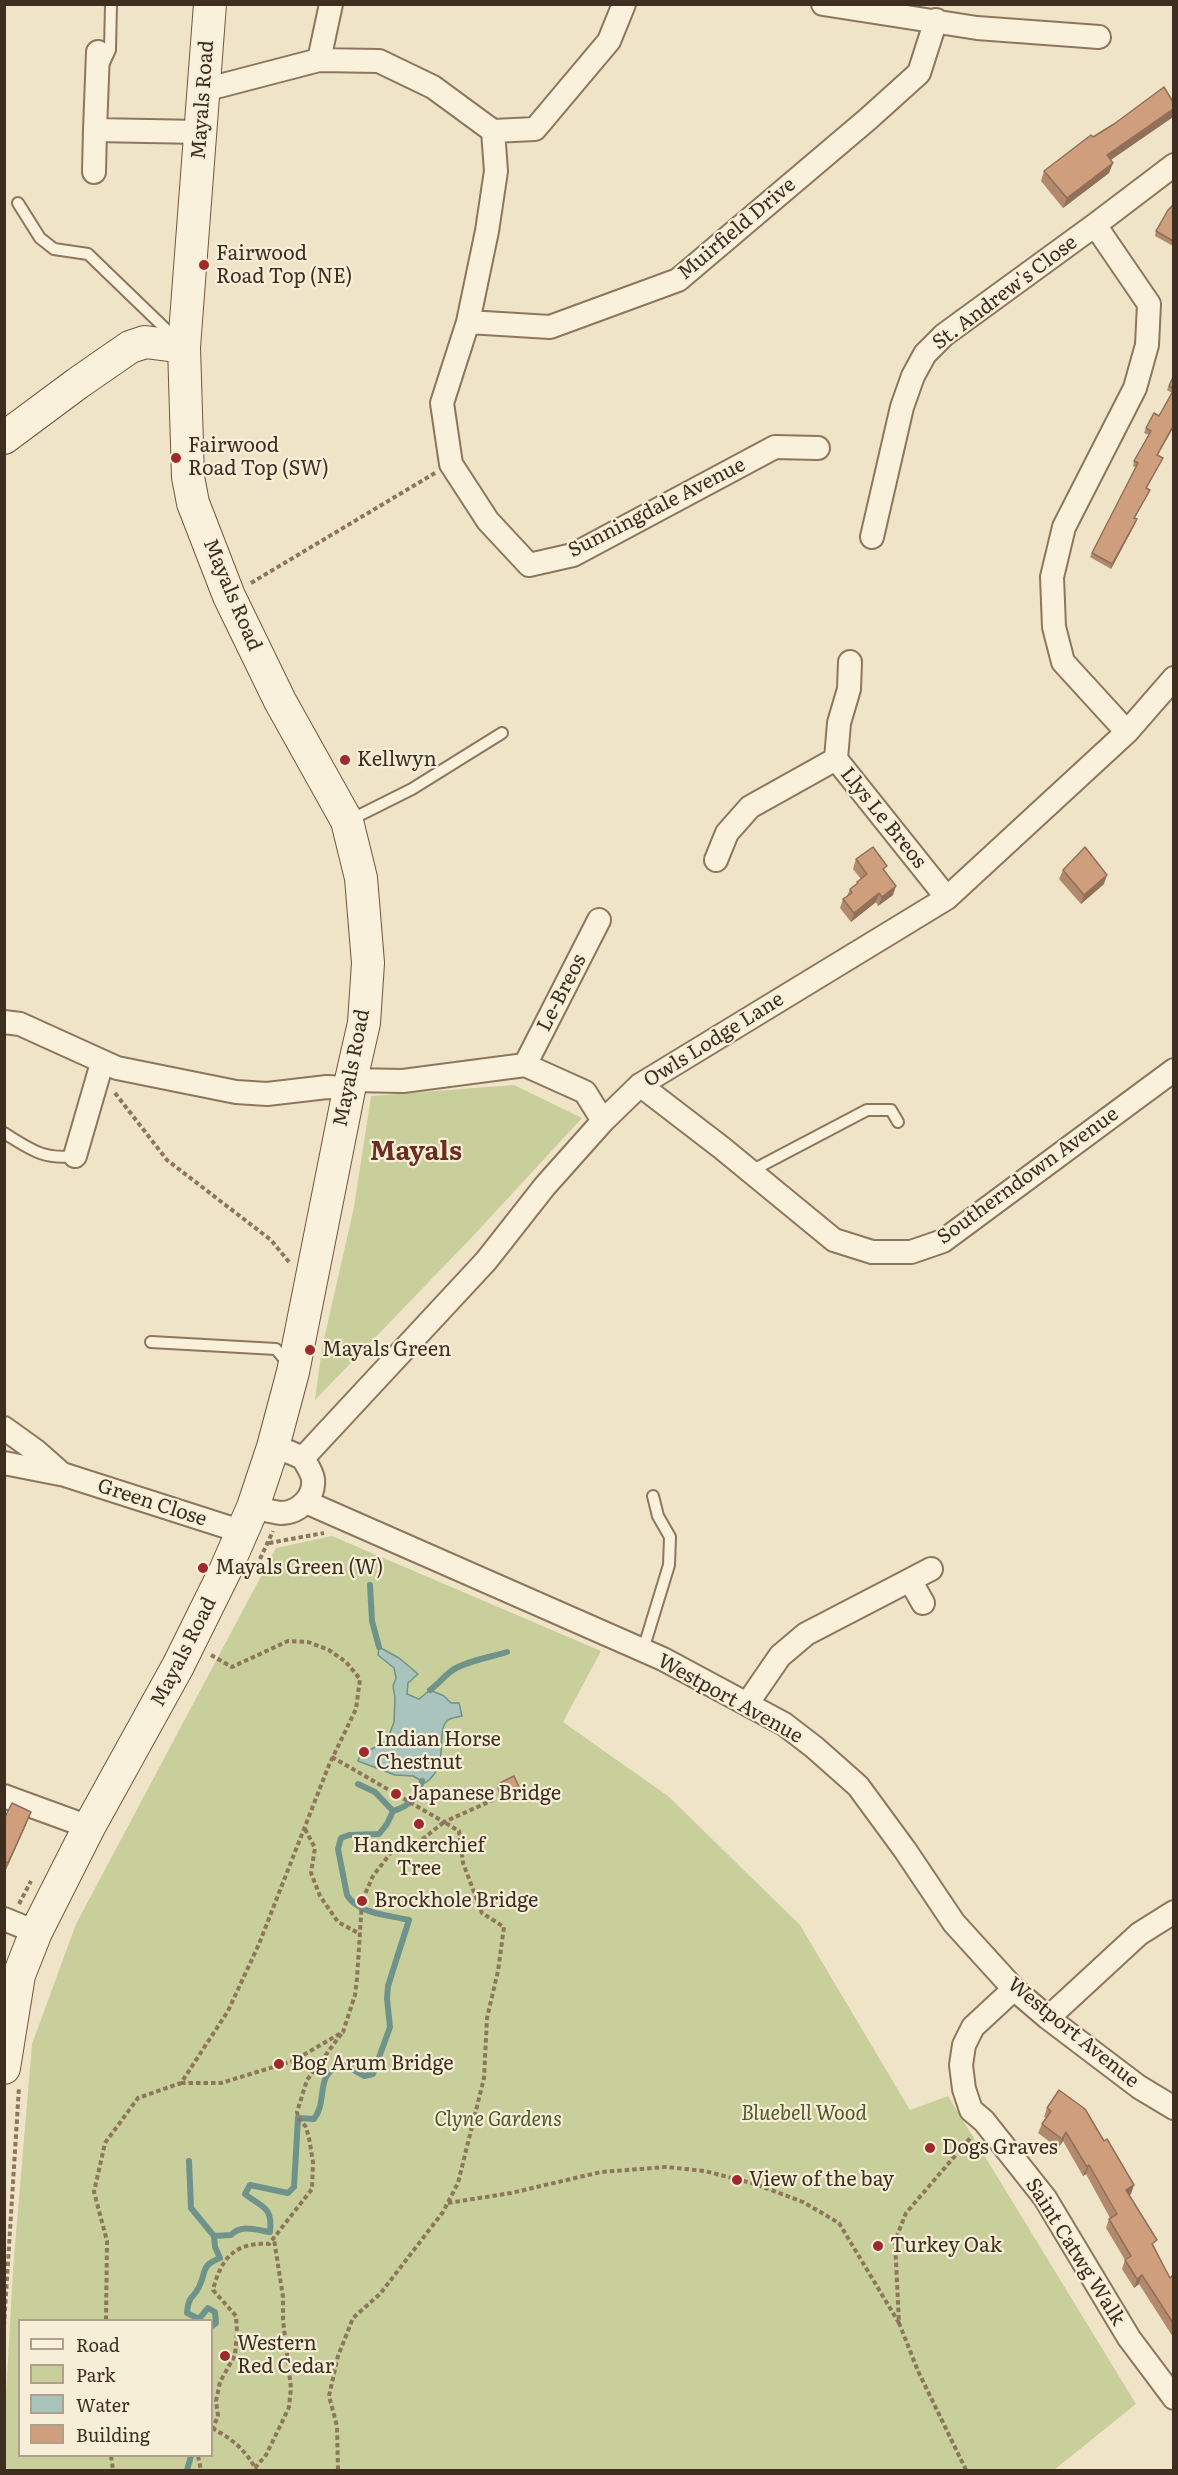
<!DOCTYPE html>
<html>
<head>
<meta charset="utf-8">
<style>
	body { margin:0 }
	#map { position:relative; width:1178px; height:2475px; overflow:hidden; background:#f0e4c8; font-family:Literata,serif }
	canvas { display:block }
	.frame { position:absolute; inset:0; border:6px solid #3d2e20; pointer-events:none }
	.legend { position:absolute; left:18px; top:2319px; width:195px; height:138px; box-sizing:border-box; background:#f7eed8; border:2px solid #ada18e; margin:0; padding:8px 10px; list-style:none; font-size:18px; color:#3d2e20 }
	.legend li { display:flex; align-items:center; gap:12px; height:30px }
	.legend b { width:30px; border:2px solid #ada18e }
</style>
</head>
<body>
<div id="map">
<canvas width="1178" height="2475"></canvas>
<div class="frame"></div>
<ul class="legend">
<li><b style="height:8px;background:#faf1dc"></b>Road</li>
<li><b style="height:16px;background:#c9cf9b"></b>Park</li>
<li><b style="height:16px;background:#a9c4bc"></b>Water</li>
<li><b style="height:16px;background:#cf9f7d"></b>Building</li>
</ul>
</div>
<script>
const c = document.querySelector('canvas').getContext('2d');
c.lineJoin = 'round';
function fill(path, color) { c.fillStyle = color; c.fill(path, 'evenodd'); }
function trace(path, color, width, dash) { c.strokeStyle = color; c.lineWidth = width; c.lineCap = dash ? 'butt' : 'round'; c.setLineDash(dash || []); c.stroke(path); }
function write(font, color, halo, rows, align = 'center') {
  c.font = font + ' Literata,serif'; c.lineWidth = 4.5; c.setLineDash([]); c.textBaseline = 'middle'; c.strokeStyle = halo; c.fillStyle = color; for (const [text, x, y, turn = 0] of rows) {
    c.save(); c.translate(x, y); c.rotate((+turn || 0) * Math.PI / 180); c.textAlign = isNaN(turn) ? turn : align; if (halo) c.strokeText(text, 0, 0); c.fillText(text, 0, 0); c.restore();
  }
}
fill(new Path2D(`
	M514,1085L582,1118L474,1235L315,1400L322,1348L354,1207L371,1096Z
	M332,1536L601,1651L563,1722L668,1796L800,1925L910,2110L948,2096L1136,2404L1054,2470H5V2414L13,2269L32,2044L76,1924L276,1548ZM20,2320H212V2456H20Z`), '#c9cf9b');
const water = new Path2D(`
	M379,1647L399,1658L418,1674L408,1683L407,1694L419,1699L430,1690L444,1696L451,1703H459L462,1716C458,1717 451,1718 448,1720C434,1731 452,1765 425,1783L413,1776L395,1775L358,1761L360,1755L387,1741L394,1722L395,1698L393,1686L396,1678L394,1668L378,1655Z`);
fill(water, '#a9c4bc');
trace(water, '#6f938a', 1.5);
trace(new Path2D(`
	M370,1585L372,1621L379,1647
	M430,1690C440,1683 445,1674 456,1668C471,1660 491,1657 507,1652
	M358,1784L375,1792L393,1811C410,1806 417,1798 422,1781
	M189,2161L191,2208L214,2236L231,2235C242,2224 256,2230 270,2232C273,2206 262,2208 245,2194L250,2185L288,2193L294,2187L298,2118L314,2119C329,2099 313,2074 343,2064L364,2076L373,2074L390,2027L387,1999L388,1986L409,1920C389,1915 358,1914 347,1895L338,1849L341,1838L349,1835L379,1834L387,1824L393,1811
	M212,2326L216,2323L215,2312L208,2308L199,2319L187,2313C189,2293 193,2300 199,2287C207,2271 200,2266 220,2258L215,2247L214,2236
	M187,2470L191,2456`), '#6f938a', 6);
const lane = new Path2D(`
	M104,63L110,50L111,4
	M18,203L40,238L54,249L88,254L175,338
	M350,820L412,789L502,733
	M4,1133C30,1149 43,1160 75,1156
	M751,1171L867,1110H891L898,1122
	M151,1342L276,1349L288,1364
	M643,1650L669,1565L670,1537L658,1516L653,1496`);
const street = new Path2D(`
	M823,4L977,28L1099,37
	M98,52L95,130L200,132
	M319,60L331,4
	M204,90L319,60L379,61L433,87L493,131L535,129L609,41L624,4
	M493,131L496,171L487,231L468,322L442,403L451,464L488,521L529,565L573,555L775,447L818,448
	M94,172L95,130
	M1095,225L1149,304L1147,345L1135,388L1064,527L1052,577L1054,627L1063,662L1127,732
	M468,322L550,327L678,280L868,119L919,73L936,20
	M872,537L902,407L913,376L925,354L944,335L1095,225L1174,165
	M850,662L849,689L839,723L836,759L947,898
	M716,860L727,833L750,807L836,759
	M4,1022L20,1024L117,1068L236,1092L267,1094L327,1087L349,1088
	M525,1065L599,920
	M351,1080L403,1081L525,1065L585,1092L603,1121
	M640,1085L722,1148L834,1240L872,1252H911L943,1241L1174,1070
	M75,1156L102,1063
	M4,1428L36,1451L62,1474L243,1532
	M303,1458L486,1261L545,1186L603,1121L640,1085L947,898L1127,732L1174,678
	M4,1463L60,1474
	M306,1502L663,1659L784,1724L814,1747L858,1786L905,1850L954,1923L1014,1989L1048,2018L1139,2087L1174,2108
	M253,1507C261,1509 272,1512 281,1513C298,1513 315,1498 313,1479C312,1472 306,1464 303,1458L289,1452
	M910,1580L931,1569
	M747,1704L780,1656L806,1634L910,1580L923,1603
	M4,1796L89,1827
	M4,1919L36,1932
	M1014,1989L973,2027L964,2045L961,2065L964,2089L971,2110L984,2121L1045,2198L1129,2338L1174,2398
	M1048,2018L1139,1934L1174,1912`);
const secondary = new Path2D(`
	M4,438L78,383L130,347L145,342L184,347
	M4,2068L19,1975L36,1932L89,1827L178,1666L225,1571L253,1507L273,1447L293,1372L351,1080L364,1023L368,963L361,878L347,821L280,701L229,596L193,503L188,477L184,347L210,4`);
trace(lane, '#8d765c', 14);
trace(street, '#8d765c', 26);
trace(secondary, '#6f573f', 34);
trace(new Path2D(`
	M251,583L435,473
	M115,1093L167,1160L271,1240L289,1262
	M269,1543L324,1533
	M260,1559L273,1531
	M332,1757L444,1822L493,1800
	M305,1829L315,1848L311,1873L320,1896L338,1922L360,1934
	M19,1904L31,1881
	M181,2083H221L293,2061L343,2032L355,1995L357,1979L362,1901L373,1876L393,1850L407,1846L424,1838L444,1822L459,1831L463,1863L482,1913L504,1927L498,1971L487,2018L484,2078L458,2183L443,2212L380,2294L353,2318L338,2356L329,2396L337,2426L338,2470
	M448,2203L511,2193L601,2172L666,2167L705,2171L755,2184L803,2202L839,2223L899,2323
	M106,2320L107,2241L94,2192L105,2143L138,2098L181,2083L228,2011L259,1944L329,1765L356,1709L360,1679L346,1662L329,1650L308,1642L288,1641L232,1667L211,1655
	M4,2326L19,2087
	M212,2428C231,2438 247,2451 256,2470
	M212,2430L218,2416L216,2401L220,2382L235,2355L237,2332L236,2316L213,2290C221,2258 235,2242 269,2244L312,2189L313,2162L309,2138L306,2127L298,2118L297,2112L307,2080L342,2033
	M111,2456L113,2470
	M198,2456L201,2470
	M255,2468L266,2455L283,2420L289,2407L291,2388L283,2320V2297L274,2239
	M966,2470L918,2371L899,2323L895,2241L906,2213L972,2136`), '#8d765c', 4, [4.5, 3]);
trace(lane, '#faf1dc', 10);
trace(street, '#faf1dc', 22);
trace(secondary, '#faf1dc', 32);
fill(new Path2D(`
	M1173,117L1111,160L1109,173L1063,208L1041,181L1044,171L1093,137Z
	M1173,205V246L1155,236L1156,231Z
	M1173,377V428L1158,455L1163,458L1147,488L1148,494L1135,518L1137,519L1135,524L1111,569L1090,557L1136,468L1133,466L1134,461L1149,435L1144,433L1146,428L1159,416L1172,393L1167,390Z
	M856,859L885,872L893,895L878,906L876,902L851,922L840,908L843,899L847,896L850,889L856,885L857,882L861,879L853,869Z
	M1063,870L1104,884L1081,904L1059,879Z
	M498,1784L519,1794L503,1801L497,1788Z
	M4,1819L26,1825L4,1874Z
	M1059,2090L1131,2194L1129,2195L1170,2278L1173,2275V2337L1139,2284L1134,2288L1122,2269L1125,2260L1106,2228L1109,2219L1110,2218L1086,2174L1083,2176L1063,2141L1058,2148L1038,2133L1042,2124L1046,2118L1044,2117L1047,2108Z`), '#b2896c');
fill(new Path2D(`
	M1173,109V117L1103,165L1107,155Z
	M1113,163L1109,173L1063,208L1067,198Z
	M1173,426V428L1155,459L1157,455Z
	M1137,519L1135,524L1111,569L1112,564Z
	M1107,875L1104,884L1081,904L1084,895Z
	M896,886L893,895L878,906L882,897Z
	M879,893L876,902L851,922L854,913Z
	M520,1789L519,1794L503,1801L505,1797Z
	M31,1812L26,1825L4,1874L8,1863Z
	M1066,2132L1063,2141L1058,2148L1062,2139Z
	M1089,2165L1086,2174L1083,2176L1087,2167Z
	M1134,2185L1131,2194L1123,2199L1126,2190Z
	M1142,2275L1139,2284L1134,2288L1137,2279Z`), '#916f58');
const building = new Path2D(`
	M1164,87L1173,102V109L1107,155L1113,163L1067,198L1044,171L1091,135L1093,137L1114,124Z
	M1173,205V241L1156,231L1168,210Z
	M1173,377V388L1169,386Z
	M1173,391V426L1157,455L1163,458L1146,488L1150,490L1134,518L1137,519L1112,564L1092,553L1138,463L1134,461L1151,431L1146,428L1154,413L1159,416Z
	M873,847L887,866L883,869L896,886L882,897L879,893L854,913L843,899L852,893L850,889L858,883L857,882L867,874L856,859Z
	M1085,847L1107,875L1084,895L1063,870Z
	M514,1776L520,1789L505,1797L498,1784Z
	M12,1803L31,1812L8,1863L4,1861V1819Z
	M1059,2090L1085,2109L1104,2141L1107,2139L1134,2185L1126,2190L1157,2240L1152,2244L1170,2278L1173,2275V2323L1142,2275L1137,2279L1125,2260L1131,2256L1109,2219L1117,2214L1089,2165L1087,2167L1066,2132L1062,2139L1042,2124L1051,2111L1047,2108Z`);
fill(building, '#cf9f7d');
trace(building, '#916f58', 1.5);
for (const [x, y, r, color] of [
	[204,265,6,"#9e2a2b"],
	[176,458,6,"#9e2a2b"],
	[345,760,6,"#9e2a2b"],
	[310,1350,6,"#9e2a2b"],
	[203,1568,6,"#9e2a2b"],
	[364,1752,6,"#9e2a2b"],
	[396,1794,6,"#9e2a2b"],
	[419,1824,6,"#9e2a2b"],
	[362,1901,6,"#9e2a2b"],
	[279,2064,6,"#9e2a2b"],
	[930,2148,6,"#9e2a2b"],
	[737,2180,6,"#9e2a2b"],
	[878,2246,6,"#9e2a2b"],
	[225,2356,6,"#9e2a2b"]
]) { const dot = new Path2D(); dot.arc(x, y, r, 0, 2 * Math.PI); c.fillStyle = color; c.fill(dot); trace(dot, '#f7eed8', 2); }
write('20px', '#3d2e20', '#f7eed8', [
	["Mayals Road",203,100,-86],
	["Muirfield Drive",737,229,-40],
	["St. Andrew's Close",1005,293,-37],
	["Sunningdale Avenue",657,508,-27],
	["Mayals Road",232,595,67],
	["Llys Le Breos",883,818,51],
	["Le-Breos",562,993,-63],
	["Owls Lodge Lane",714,1040,-32],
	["Mayals Road",352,1068,-79],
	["Southerndown Avenue",1028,1176,-36],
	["Green Close",152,1503,18],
	["Mayals Road",184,1652,-63],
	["Westport Avenue",730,1699,29],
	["Westport Avenue",1073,2033,39],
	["Saint Catwg Walk",1075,2252,58]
]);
write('20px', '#3d2e20', '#f7eed8', [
	["Fairwood",216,254],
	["Road Top (NE)",216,277],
	["Fairwood",188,446],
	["Road Top (SW)",188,469],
	["Kellwyn",357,760],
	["Mayals Green",322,1350],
	["Mayals Green (W)",215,1568],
	["Indian Horse",376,1740],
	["Chestnut",376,1763],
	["Japanese Bridge",408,1794],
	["Handkerchief",419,1846,"center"],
	["Tree",419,1869,"center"],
	["Brockhole Bridge",374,1901],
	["Bog Arum Bridge",291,2064],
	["Dogs Graves",942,2148],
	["View of the bay",749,2180],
	["Turkey Oak",890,2246],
	["Western",237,2344],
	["Red Cedar",237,2367]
], 'left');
write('italic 20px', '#4d5a26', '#f7eed8', [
	["Bluebell Wood",804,2114],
	["Clyne Gardens",498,2120]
]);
write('bold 26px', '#6b2e1e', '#f7eed8', [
	["Mayals",416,1152]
]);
</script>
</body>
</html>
